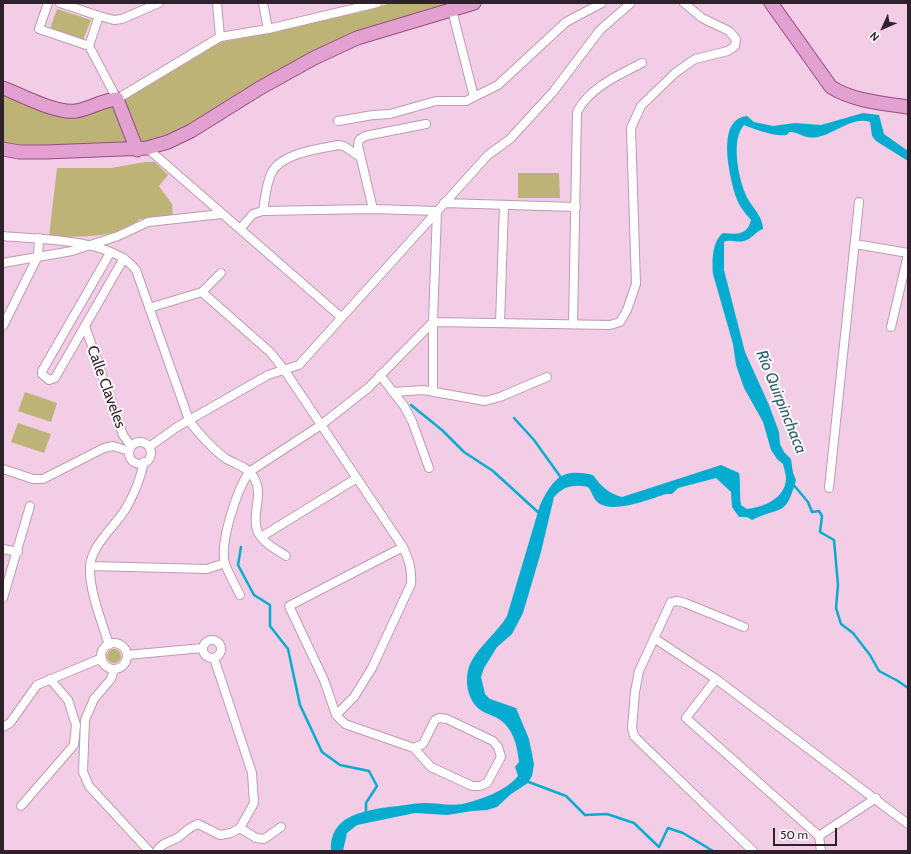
<!DOCTYPE html>
<html>
<head>
<meta charset="utf-8">
<style>
	body { margin:0 }
	#map { position:relative; width:911px; height:854px; overflow:hidden; background:#f2cde5; font-family:Cabin,sans-serif }
	canvas { display:block }
	.frame { position:absolute; inset:0; border:4px solid #2f212b; pointer-events:none }
	.north { position:absolute; left:863px; top:8px; width:40px; height:40px; -webkit-text-stroke:3px #fdf9fb; paint-order:stroke; rotate:225deg; font-size:11px; font-weight:700; line-height:16px; text-align:center; color:#2f212b }
	.north::after { content:''; display:block; margin:auto; width:14px; height:18px; background:#2f212b; clip-path:polygon(50% 0,100% 100%,50% 72%,0 100%) }
	.scale { position:absolute; left:773px; top:828px; width:64px; height:18px; box-sizing:border-box; border:2px solid #2f212b; border-top:0; padding-left:5px; font-size:12px; line-height:14px; white-space:nowrap; color:#2f212b; -webkit-text-stroke:3px #fdf9fb; paint-order:stroke }
</style>
</head>
<body>
<div id="map">
<canvas width="911" height="854"></canvas>
<div class="frame"></div>
<div class="north">N</div>
<div class="scale">50 m</div>
</div>
<script>
const c = document.querySelector('canvas').getContext('2d');
c.lineJoin = 'round';
function fill(path, color) { c.fillStyle = color; c.fill(path, 'evenodd'); }
function trace(path, color, width, dash) { c.strokeStyle = color; c.lineWidth = width; c.lineCap = dash ? 'butt' : 'round'; c.setLineDash(dash || []); c.stroke(path); }
function write(font, color, halo, rows, align = 'center') {
  c.font = font + ' Cabin,sans-serif'; c.lineWidth = 4; c.setLineDash([]); c.textBaseline = 'middle'; c.strokeStyle = halo; c.fillStyle = color; for (const [text, x, y, turn = 0] of rows) {
    c.save(); c.translate(x, y); c.rotate((+turn || 0) * Math.PI / 180); c.textAlign = isNaN(turn) ? turn : align; if (halo) c.strokeText(text, 0, 0); c.fillText(text, 0, 0); c.restore();
  }
}
fill(new Path2D(`
	M391,3H448L450,5L395,21L185,129L154,141L142,143L135,137L122,100L213,44L361,12Z
	M57,9L91,20L83,40L50,29Z
	M3,92L43,106L115,103L132,144L16,147L3,145Z
	M145,162H155L168,175L159,186L172,204L173,216L140,219C118,240 77,236 49,237L57,168H111Z
	M518,173H559L560,198H518Z
	M25,392L57,403L51,422L18,411Z
	M18,423L51,434L44,453L11,442Z
	M107 656a7 7 0 1 1 14 0a7 7 0 1 1-14 0Z`), '#beb377');
fill(new Path2D(`
	M863,113L879,115L884,134L908,151V161L876,141L872,136L870,122C853,116 834,134 818,137C805,140 797,131 791,132C787,132 790,134 786,135C777,137 753,129 744,125C731,139 738,176 745,193C750,206 763,215 763,229C755,232 752,239 744,241C737,243 730,239 724,242V270L745,352L769,405L779,432L780,444L784,452L791,459L793,473L796,480C785,518 783,505 752,520L747,517H739L732,507L731,492L716,478L678,488L672,494H666C650,499 616,513 600,504C593,500 593,493 588,487C573,484 564,486 554,497L541,552L523,613L512,634L497,647L484,668L481,677L485,694L490,699L516,708L529,739L534,764L532,776L528,783L511,794L497,807L487,810L472,811L447,815L415,813L357,825L347,833L343,851H331C329,816 362,811 389,807C401,806 413,803 425,803C437,803 450,806 462,804C480,800 506,791 518,776L515,767L519,762C517,747 515,734 504,723C498,717 489,715 482,711C467,702 463,678 471,662C480,645 497,633 507,616L540,505C554,477 562,468 593,475C602,487 608,493 622,497L721,465L739,473C741,484 739,494 741,505L747,509C763,507 785,499 786,479C786,474 784,469 783,464L777,459L771,450L763,422L744,388L736,365L733,344L713,274C712,261 712,241 723,233C737,234 747,236 751,220C745,213 739,206 736,197C730,177 715,119 747,116L754,122L773,126L795,123L821,125Z`), '#06accf');
trace(new Path2D(`
	M411,405L442,430L464,452L493,471L540,514
	M514,418L534,440L562,479
	M792,483L808,502L812,512L819,511L822,516L820,532L834,540L838,585L836,608L841,624L853,633L870,655L879,671L898,681L908,688
	M241,547L238,565L254,595L270,605V626L288,649L300,705L322,752L340,765L369,771L377,786L366,803V814
	M526,781L566,796L585,815L607,814L634,823L659,847L668,828L683,833L713,851`), '#06accf', 2.5);
const minor = new Path2D(`
	M48,3L39,29L89,46L117,99L220,37L268,29L377,3
	M60,3L99,16L89,46
	M217,3L220,37
	M263,3L268,29
	M452,10L474,97
	M99,16L114,20L122,19L159,3
	M338,121L373,115L390,114L436,101H466L498,85L566,22L602,3
	M147,148L341,317
	M444,203L576,207
	M373,209L358,146L359,140L365,136L426,124
	M263,211C265,199 266,185 271,174C280,153 319,149 338,145L344,146L360,157
	M240,229L253,214L263,211L373,209L437,211L433,322L610,325L620,322L627,310L636,284L631,128L641,106L675,73L695,59L728,51L735,46L736,39L729,31L702,18L684,3
	M3,236C40,240 112,238 136,270L189,420C196,431 214,450 225,458C234,464 247,466 253,476C265,495 251,512 257,530C261,542 276,549 286,556
	M855,244L908,253
	M110,253L42,371V374L49,380L55,378L124,258
	M3,263L72,251L118,236L148,222L222,214
	M202,292L221,273
	M149,308L202,292L271,353L285,371L403,547C409,560 412,569 411,584L372,668L354,697L336,715
	M500,323L504,205
	M573,324L577,112C590,87 619,75 642,63
	M3,326L38,256L39,238
	M85,326L123,435L131,446
	M891,327L908,255
	M380,375L404,406L412,421L429,468
	M393,392L423,390L485,401L500,397L547,377
	M129 453a11 11 0 1 1 22 0a11 11 0 1 1-22 0Z
	M149,447L177,427L268,375L299,365L488,155L510,139L553,92L600,30L631,3
	M3,469L33,479H43L104,448L113,446L129,451
	M829,488L859,202
	M261,537L357,478
	M403,547L289,606L324,680L336,715L345,724L414,748L431,767L472,786H480L487,783L501,757L498,747L493,741L447,719L439,718L435,720L423,744L414,748
	M3,549L18,552
	M90,566L207,569L225,563
	M240,595C235,585 229,574 225,564C219,543 237,490 249,472L321,425L368,388L433,322V392
	M3,598L30,506
	M744,627L685,603L677,601L671,602L639,671L635,692L632,728L634,736L642,744L753,851
	M654,638L716,679L908,824
	M203 649a9 9 0 1 1 18 0a9 9 0 1 1-18 0Z
	M101 656a13 13 0 1 1 26 0a13 13 0 1 1-26 0Z
	M109,645C102,622 89,591 90,567C91,546 113,528 125,510C134,495 140,480 144,462
	M127,655L203,648
	M114,669L111,679L94,699L85,720L83,772L89,786L149,851
	M716,679L686,718L819,836L821,851
	M3,727L10,723L37,685L102,658
	M21,806L74,745L76,725L68,700L50,679
	M240,828L256,838L264,839L281,827
	M819,836L876,798
	M157,851C162,842 171,842 179,837C186,831 189,827 198,824L220,835L231,833L240,828L254,803L252,773L214,658`);
const primary = new Path2D(`
	M771,3L831,87C853,101 882,103 908,107
	M3,88C22,95 56,114 76,111C90,109 102,100 117,99L137,150
	M3,149L19,152H46L147,148L168,142L191,131L260,88L314,58L357,38L474,3`);
trace(minor, '#be9bb3', 10);
trace(primary, '#984c83', 15);
trace(minor, '#fff', 8);
trace(primary, '#e3a1d1', 13);
write('15px', '#2f212b', '#fdf9fb', [
	["Calle Claveles",106,387,70]
]);
write('italic 16px', '#2a606f', '#fdf9fb', [
	["Río Quirpinchaca",781,402,68]
]);
</script>
</body>
</html>
